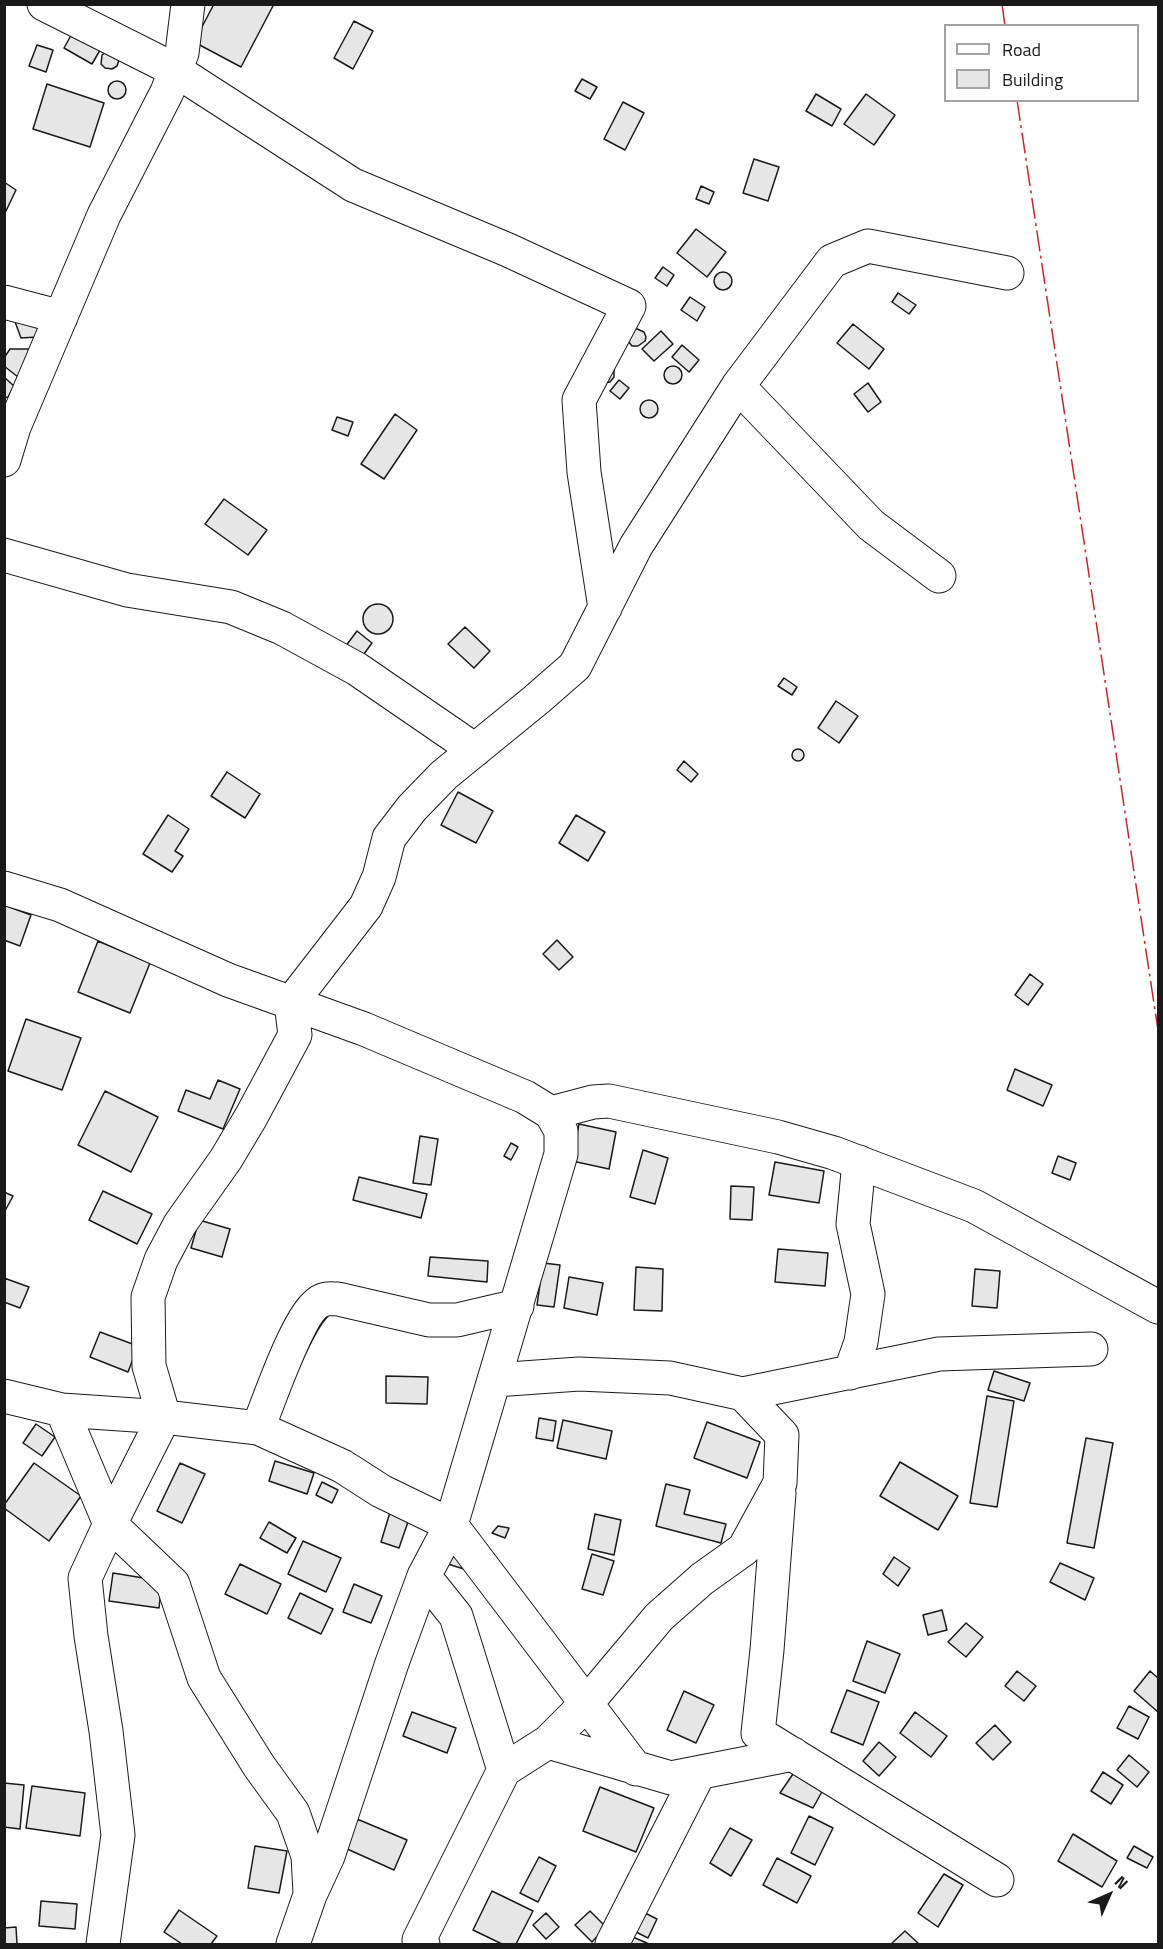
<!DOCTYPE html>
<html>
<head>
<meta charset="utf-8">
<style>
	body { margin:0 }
	#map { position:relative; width:1163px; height:1949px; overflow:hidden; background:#fff; font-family:"Titillium Web",sans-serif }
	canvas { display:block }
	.frame { position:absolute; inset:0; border:6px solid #1a1a1a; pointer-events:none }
	.legend { position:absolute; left:944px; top:24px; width:195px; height:78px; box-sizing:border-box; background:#fff; border:2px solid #a3a3a3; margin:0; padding:8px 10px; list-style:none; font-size:18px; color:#1a1a1a }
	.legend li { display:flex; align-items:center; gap:12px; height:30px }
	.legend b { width:30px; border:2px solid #a3a3a3 }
	.north { position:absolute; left:1079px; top:1865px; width:60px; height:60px; -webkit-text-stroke:4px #fff; paint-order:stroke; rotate:45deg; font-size:16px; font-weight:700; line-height:24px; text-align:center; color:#1a1a1a }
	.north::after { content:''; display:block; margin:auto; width:21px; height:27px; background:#1a1a1a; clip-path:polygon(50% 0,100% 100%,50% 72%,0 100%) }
</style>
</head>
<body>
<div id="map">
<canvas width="1163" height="1949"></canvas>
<div class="frame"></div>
<ul class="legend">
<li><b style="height:8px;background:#fff"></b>Road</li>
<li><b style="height:16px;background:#e6e6e6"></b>Building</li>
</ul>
<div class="north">N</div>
</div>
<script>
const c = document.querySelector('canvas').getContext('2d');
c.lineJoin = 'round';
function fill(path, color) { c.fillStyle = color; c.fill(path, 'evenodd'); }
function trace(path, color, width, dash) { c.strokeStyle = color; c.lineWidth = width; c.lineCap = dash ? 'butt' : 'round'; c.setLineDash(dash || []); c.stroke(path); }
const building = new Path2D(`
	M214,4H274L241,67L194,42Z
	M354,21L373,31L353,69L334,58Z
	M74,30L103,45L92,64L64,48Z
	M37,45L53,50L46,72L29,66Z
	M106,52L119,60L117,66L112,69L105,68L101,64L102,55Z
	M582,79L597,87L590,99L575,91Z
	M108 90a9 9 0 1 1 18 0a9 9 0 1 1-18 0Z
	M47,84L104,103L90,147L33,129Z
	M816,94L841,109L832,126L806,111Z
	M866,94L895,115L874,145L844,124Z
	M623,102L644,113L625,150L604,139Z
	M754,159L779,167L768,201L743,193Z
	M4,182L16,190L4,215Z
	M701,186L714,192L709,204L696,199Z
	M696,229L726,252L707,277L677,253Z
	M663,267L674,275L667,286L655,278Z
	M714 281a9 9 0 1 1 18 0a9 9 0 1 1-18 0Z
	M898,293L916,305L909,314L892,302Z
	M690,297L705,307L697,321L681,310Z
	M14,319L41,320L37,337L21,338Z
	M853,324L884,349L869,369L837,343Z
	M635,328L644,332L646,337L645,341L638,346H632L628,341Z
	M661,331L673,344L654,361L642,349Z
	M682,345L699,360L689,372L672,357Z
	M10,349H32L18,377L4,366V358Z
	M664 375a9 9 0 1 1 18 0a9 9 0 1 1-18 0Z
	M610,366L614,370V377L610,382L604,383Z
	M4,377L14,386L8,397L4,398Z
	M619,380L629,388L620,399L610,391Z
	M868,383L881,402L868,412L854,394Z
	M640 409a9 9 0 1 1 18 0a9 9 0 1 1-18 0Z
	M395,414L417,430L384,479L361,464Z
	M337,417L353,422L348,436L332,430Z
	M224,499L267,530L248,555L205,524Z
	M363 619a15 15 0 1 1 30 0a15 15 0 1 1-30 0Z
	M465,627L490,651L474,668L448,644Z
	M357,631L372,643L361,658L345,647Z
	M784,678L797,687L792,695L778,686Z
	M836,701L858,716L839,743L818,728Z
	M792 755a6 6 0 1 1 12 0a6 6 0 1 1-12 0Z
	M684,761L698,774L691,782L677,770Z
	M227,772L260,794L245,818L211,796Z
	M458,792L493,811L476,843L441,825Z
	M168,815L189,829L175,851L183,856L172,872L143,854Z
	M576,815L605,832L588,861L559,843Z
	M4,905L31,915L20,946L4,940Z
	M557,940L573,957L559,970L543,954Z
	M98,941L150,963L130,1013L78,992Z
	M1030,974L1043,984L1028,1005L1015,995Z
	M26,1019L81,1038L62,1090L8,1071Z
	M1015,1069L1052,1085L1043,1106L1007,1090Z
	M218,1080L240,1089L223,1129L178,1111L186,1090L210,1099Z
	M105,1091L158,1117L131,1172L78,1145Z
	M579,1124L616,1132L609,1169L572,1161Z
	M420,1136L438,1139L431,1185L413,1183Z
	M511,1143L518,1147L511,1160L504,1156Z
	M643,1150L668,1158L655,1204L630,1197Z
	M1058,1156L1076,1163L1070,1180L1052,1173Z
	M775,1162L824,1171L819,1203L769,1195Z
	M359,1177L427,1194L421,1218L353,1200Z
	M731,1186L754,1187L752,1220L730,1219Z
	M103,1191L152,1214L137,1244L89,1220Z
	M4,1192L13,1196L5,1211H4Z
	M199,1220L230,1229L222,1257L191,1248Z
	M778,1249L828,1253L825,1286L775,1282Z
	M430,1257L488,1261L487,1282L428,1276Z
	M543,1263L560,1265L554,1307L537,1305Z
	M636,1267L663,1269L662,1311L634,1310Z
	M975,1269L1000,1271L997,1308L972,1306Z
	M569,1277L603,1283L597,1315L564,1308Z
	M4,1278L29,1287L20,1308L4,1302Z
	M100,1332L138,1346L128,1372L90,1357Z
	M994,1371L1030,1383L1024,1401L988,1390Z
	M386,1376L428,1377L427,1404L386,1403Z
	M987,1396L1014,1401L997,1507L970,1503Z
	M539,1418L556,1421L553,1441L536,1438Z
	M563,1420L612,1431L606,1459L557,1448Z
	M707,1422L760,1442L747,1478L694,1458Z
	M36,1424L55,1437L42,1456L23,1443Z
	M1086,1438L1113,1443L1094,1548L1067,1543Z
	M275,1461L314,1473L307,1494L269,1481Z
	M900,1462L958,1496L938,1530L880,1496Z
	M34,1463L81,1496L49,1541L4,1508V1505Z
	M180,1463L205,1474L182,1523L157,1511Z
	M322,1482L338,1490L332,1503L316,1495Z
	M666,1484L690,1490L684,1514L726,1524L721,1543L656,1526Z
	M391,1509L410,1516L399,1548L381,1542Z
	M595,1514L621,1520L614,1555L588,1549Z
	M269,1522L296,1538L287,1553L260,1538Z
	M498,1526L509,1528L505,1538L492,1533Z
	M303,1541L341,1558L326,1592L288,1574Z
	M452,1551L467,1570L448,1564Z
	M592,1554L614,1561L603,1595L582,1589Z
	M894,1557L910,1568L898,1586L883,1574Z
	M1060,1563L1094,1578L1085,1600L1050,1582Z
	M240,1564L281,1584L267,1614L225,1594Z
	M113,1573L162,1581L159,1608L109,1601Z
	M354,1584L382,1596L371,1623L343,1612Z
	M300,1593L333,1609L321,1634L288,1618Z
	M942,1610L947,1630L928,1635L923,1615Z
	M966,1623L983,1637L966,1657L948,1642Z
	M867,1641L900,1654L885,1693L853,1681Z
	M1017,1671L1036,1686L1024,1701L1005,1686Z
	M1150,1671L1158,1678V1712L1134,1691Z
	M847,1690L879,1702L863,1745L831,1732Z
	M684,1691L714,1705L696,1743L667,1730Z
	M1129,1706L1149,1717L1138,1739L1117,1728Z
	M412,1712L456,1728L447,1753L403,1736Z
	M915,1712L947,1736L931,1757L900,1733Z
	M995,1725L1011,1742L993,1760L976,1743Z
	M879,1742L896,1757L879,1776L863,1761Z
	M1129,1755L1149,1772L1137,1787L1117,1770Z
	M795,1771L824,1788L813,1808L780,1793Z
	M1103,1772L1123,1785L1111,1804L1091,1791Z
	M4,1783L24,1785L20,1829L4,1827Z
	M32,1786L85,1793L80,1836L26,1828Z
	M600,1787L654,1808L636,1852L583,1831Z
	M809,1816L833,1828L815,1865L791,1853Z
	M357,1819L407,1840L394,1870L345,1848Z
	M730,1828L752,1840L731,1876L710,1863Z
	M1073,1834L1117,1861L1102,1887L1058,1861Z
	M255,1846L287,1851L279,1893L248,1888Z
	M1134,1846L1153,1857L1147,1868L1127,1858Z
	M539,1857L556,1866L538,1902L520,1893Z
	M777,1858L811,1876L797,1903L763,1885Z
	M944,1874L963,1885L938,1927L918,1913Z
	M492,1891L533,1911L516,1944H502L473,1930Z
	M41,1901L77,1904L75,1929L39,1926Z
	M179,1910L217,1936L211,1944H182L164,1932Z
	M590,1911L606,1927L592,1942L575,1925Z
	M641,1911L657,1919L648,1938L632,1930Z
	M546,1913L559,1927L546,1939L533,1925Z
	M16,1927L17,1944H4V1928Z
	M905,1931L919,1944H891Z
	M626,1934L649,1944H621Z`);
fill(building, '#e6e6e6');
trace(building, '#1a1a1a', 1.5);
const minor = new Path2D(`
	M44,4L175,70L353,185L508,250L629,306L579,400L584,472L605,608
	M4,302L61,317
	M738,386L871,525L939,576
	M4,460L14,427L104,215L167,92L182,53L188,4
	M4,555L127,590L231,607L282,628L357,669L475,750
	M4,888L60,905L228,980L364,1029L525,1097L551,1113L561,1131V1154L451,1525L424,1576L392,1663L328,1856L310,1895L293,1944
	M551,1113L593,1102L609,1101L778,1137L834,1153L974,1206L1158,1307
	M850,1373L861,1342L868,1294L853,1224L859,1162
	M495,1380L579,1374L670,1378L743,1394L782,1435L780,1483L744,1549L702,1579L659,1617L586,1704L548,1742
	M743,1394L939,1354L1091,1349
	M4,1396L62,1410L110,1524L173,1584L204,1678L259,1766L293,1813L308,1856L310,1893
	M62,1410L164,1417L149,1366L148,1297L161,1260L180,1224L226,1159L251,1117L295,1035L291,1003L366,906L379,877L389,838L412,808L444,775L536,700L575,666L636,546L738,386L832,261L868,246L1007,273
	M258,1428C268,1404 300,1307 323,1300C327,1298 333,1299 338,1299L429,1320H457L517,1306
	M779,1493L767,1650L758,1733L997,1880
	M424,1576L456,1616L504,1770
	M103,1944L118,1835L106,1731L91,1636L85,1578L110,1524L164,1417L258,1428L342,1466L381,1491L451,1525L636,1769
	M423,1944L419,1940L504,1770L548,1742L671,1778L793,1754
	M612,1944L699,1773`);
trace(minor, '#1a1a1a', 35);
trace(minor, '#fff', 33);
trace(new Path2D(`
	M1002,4L1005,26
	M1017,100L1158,1030`), '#c62828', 1.5, [21, 4.5, 3, 4.5]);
</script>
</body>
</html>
